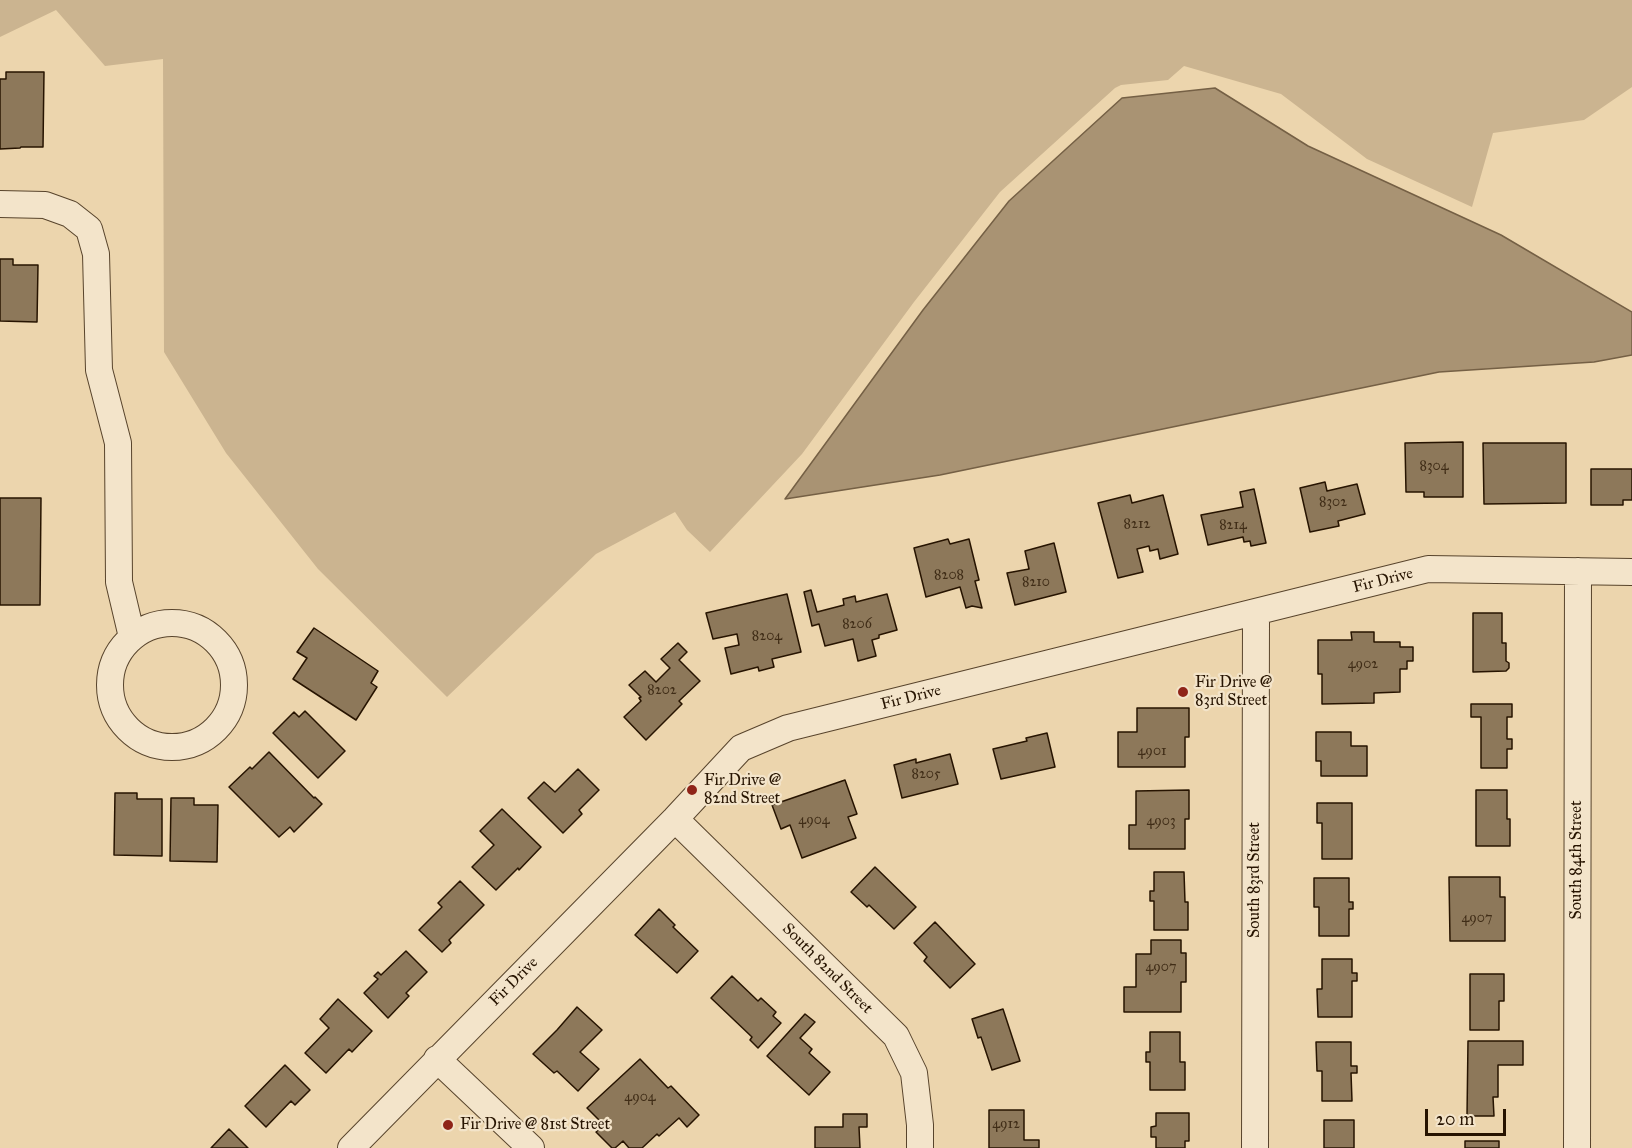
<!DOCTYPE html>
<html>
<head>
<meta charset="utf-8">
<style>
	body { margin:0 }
	#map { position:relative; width:1632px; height:1148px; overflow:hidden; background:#ecd5ad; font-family:"IM FELL Great Primer",serif }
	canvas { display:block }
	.scale { position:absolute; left:1425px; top:1109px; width:81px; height:27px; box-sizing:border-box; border:3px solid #271401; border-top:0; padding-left:8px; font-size:18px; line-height:21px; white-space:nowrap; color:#271401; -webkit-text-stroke:4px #f3e4ca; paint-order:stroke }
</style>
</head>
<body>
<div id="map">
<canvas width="1632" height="1148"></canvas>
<div class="scale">20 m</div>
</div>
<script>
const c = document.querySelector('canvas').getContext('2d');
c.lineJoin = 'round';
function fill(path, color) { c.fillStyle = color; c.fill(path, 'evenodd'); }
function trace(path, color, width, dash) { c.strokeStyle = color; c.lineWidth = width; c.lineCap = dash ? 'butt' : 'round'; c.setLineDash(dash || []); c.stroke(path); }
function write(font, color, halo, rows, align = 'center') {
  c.font = font + ' "IM FELL Great Primer",serif'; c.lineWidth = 4.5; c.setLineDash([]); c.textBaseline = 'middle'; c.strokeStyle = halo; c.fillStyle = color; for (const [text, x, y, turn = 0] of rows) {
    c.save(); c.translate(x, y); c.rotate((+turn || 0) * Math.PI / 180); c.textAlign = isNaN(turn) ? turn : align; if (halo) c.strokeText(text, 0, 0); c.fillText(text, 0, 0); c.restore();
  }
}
fill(new Path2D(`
	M0,0H1632V87L1584,120L1493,133L1472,207L1367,159L1281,94L1184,66L1168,80L1121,85L1115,88L1000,192L914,302L802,454L710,552L687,530L675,512L596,554L447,697L318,569L226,453L164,352L163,59L105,66L56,10L0,37Z`), '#cbb490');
const water = new Path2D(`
	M1215,88L1308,146L1501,235L1632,312V355L1594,362L1439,372L940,475L785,499L923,310L1009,201L1122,98Z`);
fill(water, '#a99373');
trace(water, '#756045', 1.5);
const building = new Path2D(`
	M6,72H44L43,147H21L20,148L0,149V79H6Z
	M0,259H13V265H38L37,322L0,321Z
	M1463,442V497H1424V492H1406L1405,443Z
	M1483,443H1566V503L1484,504Z
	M1591,469H1632V500H1623V505H1591Z
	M1325,482L1327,491L1357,484L1365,514L1338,521L1339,526L1310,532L1300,488Z
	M1254,489L1266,543L1251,546L1250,541L1244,542L1243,537L1208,545L1201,515L1243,507L1240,492Z
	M1130,495L1132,503L1163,495L1178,554L1160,559L1158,549L1150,551L1149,546L1137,549L1143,572L1118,578L1098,503Z
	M0,498H41L40,605H0Z
	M948,539L950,544L969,539L979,580L975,581L982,608L972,606L966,608L960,587L926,597L914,548Z
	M1054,543L1066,592L1015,605L1007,573L1029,569L1025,551Z
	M811,590L817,612L844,605L843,599L855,596L856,602L887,594L897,630L879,635V638L872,640L876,656L858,661L853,639L825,646L819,624L812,626L804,592Z
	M787,594L801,652L772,659L774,667L759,671L758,667L731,674L725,648L739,645L737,634L713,639L706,613Z
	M1473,613H1502V643H1506V661L1509,663V668L1506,671L1473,672Z
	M314,628L378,671L371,683L377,687L356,720L293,679L307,658L297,652Z
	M1351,632H1374V642H1400V647H1413V661H1407V669H1400V692L1374,693V703L1322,704V674H1318V640H1352Z
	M678,643L687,652L679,660L700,681L679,701L682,704L646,740L624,717L641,701L639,698L641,697L629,685L645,671L656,682L670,668L661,659Z
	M1471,704H1512V717H1507V739H1512V749H1507V768H1481V717H1471Z
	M1137,708H1189V737H1185V767H1118V732H1137Z
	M305,711L345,751L318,778L273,733L294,712L299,717Z
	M1316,732H1351V746H1367V776H1321V761H1316Z
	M1047,733L1055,767L1001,779L993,749L1027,741L1026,738Z
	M269,752L314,798L315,797L322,804L294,832L290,827L279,837L229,787L250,767L252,769Z
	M950,754L958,784L902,798L894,765L916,759V763Z
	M578,769L599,790L579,810L582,814L563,833L528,798L544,782L555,792Z
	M845,780L857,814L848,817L856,838L802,858L790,825L781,829L772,805Z
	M1189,790V819H1185V849H1129V825H1136V791Z
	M1476,790H1507V819H1510V846H1476Z
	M115,793H137V799H162V856L114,855Z
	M171,798H194V805H218L217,862L170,861Z
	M1317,803H1352V859H1322V823H1317Z
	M502,809L541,847L519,870L518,868L496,890L472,867L494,845L480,831Z
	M875,867L916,907L894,929L869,905L867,907L851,892Z
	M1154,872H1184L1185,902H1188V930H1154V901H1150V891H1154Z
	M1449,877H1500V897H1505V941H1450Z
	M1314,878H1349V902H1353V909H1349V936H1319V907H1314Z
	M460,881L484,905L449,940L451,943L442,952L419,930L442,907L438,903Z
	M659,909L675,925L673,927L698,951L677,973L635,935Z
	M935,922L975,964L950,988L924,961L927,957L914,943Z
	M1151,940H1181V953H1186V982H1181V1012H1124V987H1136V954H1151Z
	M406,951L427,972L406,993L409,996L388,1018L364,993L378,979L374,976L378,972L381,975Z
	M1322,959H1352V973H1357V981H1352V1017H1318L1317,989H1322Z
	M1470,974H1504V1001H1499V1030H1470Z
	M732,976L758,1001L761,998L776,1012L773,1016L781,1023L758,1048L750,1040L752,1037L711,998Z
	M338,999L372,1031L352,1052L349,1049L326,1073L305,1053L329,1028L320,1019Z
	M577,1007L602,1030L580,1052L599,1069L578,1091L557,1071L554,1073L533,1054L557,1030Z
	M1003,1009L1020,1061L992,1070L981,1037L978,1038L972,1019Z
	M805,1014L815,1022L800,1038L812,1049L809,1053L830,1072L809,1095L767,1056Z
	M1150,1032H1180V1062H1185V1090H1150V1062H1146V1052H1150Z
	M1468,1041H1523V1065H1498V1097H1493L1494,1116H1467Z
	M1316,1042H1351V1066H1357V1073H1351L1352,1101H1322V1071H1317Z
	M640,1059L668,1088L671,1086L699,1115L687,1127L679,1118L659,1136L657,1134L642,1148H629L623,1141L615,1148H612L596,1132L604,1125L587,1108Z
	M285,1065L310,1090L295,1105L291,1101L266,1127L245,1106Z
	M989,1110H1024V1140H1039V1148H989Z
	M1156,1113H1189V1141H1185V1148H1156V1137H1151V1127L1156,1126Z
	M843,1114H867V1127H859L860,1148H815V1127H843Z
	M1324,1120H1354V1148H1324Z
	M229,1129L248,1148H211Z
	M1465,1141H1499V1148H1465Z`);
fill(building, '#8d785a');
trace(building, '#271401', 1.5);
const minor = new Path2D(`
	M0,204L45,205L70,214L89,229L96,254L99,370L118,443L119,582L132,637
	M110 685a62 62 0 1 1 124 0a62 62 0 1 1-124 0Z
	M675,819L896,1036L914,1073L920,1125V1148
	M437,1059L531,1148
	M351,1148L675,819L741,748L788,728L1428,569L1632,572
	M1255,1148L1256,613
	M1577,1148L1578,571`);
trace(minor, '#58442c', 28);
trace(minor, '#f3e4ca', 26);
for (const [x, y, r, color] of [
	[1183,692,6,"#8f2418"],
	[692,790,6,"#8f2418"],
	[448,1125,6,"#8f2418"]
]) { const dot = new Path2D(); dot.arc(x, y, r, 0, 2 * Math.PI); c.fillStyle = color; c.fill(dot); trace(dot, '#f3e4ca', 2); }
write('14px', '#402d17', null, [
	["8304",1434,467],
	["8302",1333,503],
	["8212",1137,525],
	["8214",1233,526],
	["8208",949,576],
	["8210",1036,583],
	["8206",857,625],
	["8204",767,637],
	["4902",1363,665],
	["8202",662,691],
	["4901",1152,752],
	["8205",926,775],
	["4904",814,821],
	["4903",1161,822],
	["4907",1477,919],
	["4907",1161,968],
	["4904",640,1098],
	["4912",1006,1125]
]);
write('16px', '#271401', '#f3e4ca', [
	["Fir Drive",1383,581,-14],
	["Fir Drive",911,698,-14],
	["South 84th Street",1577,860,-90],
	["South 83rd Street",1255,880,-90],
	["South 82nd Street",827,969,45],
	["Fir Drive",514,982,-45]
]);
write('16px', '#271401', '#f3e4ca', [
	["Fir Drive @",1195,683],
	["83rd Street",1195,701],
	["Fir Drive @",704,781],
	["82nd Street",704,799],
	["Fir Drive @ 81st Street",460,1125]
], 'left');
</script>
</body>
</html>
